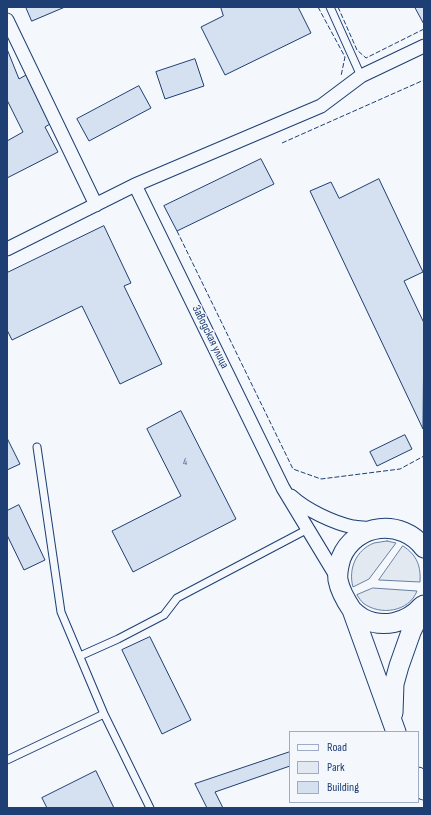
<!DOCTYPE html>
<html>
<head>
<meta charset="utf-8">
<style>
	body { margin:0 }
	#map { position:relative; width:431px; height:815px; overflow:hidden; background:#f4f7fb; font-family:"Sofia Sans Condensed",sans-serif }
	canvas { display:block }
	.frame { position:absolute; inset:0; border:8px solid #1d3f73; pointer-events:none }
	.legend { position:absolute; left:289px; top:731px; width:130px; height:72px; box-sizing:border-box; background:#f4f7fb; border:1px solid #9eadc5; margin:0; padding:5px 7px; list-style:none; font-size:12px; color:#1d3f73 }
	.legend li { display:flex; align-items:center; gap:8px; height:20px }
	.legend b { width:20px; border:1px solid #9eadc5 }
</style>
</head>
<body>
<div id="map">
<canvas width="431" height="815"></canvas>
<div class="frame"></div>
<ul class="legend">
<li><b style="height:5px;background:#f4f7fb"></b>Road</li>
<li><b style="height:11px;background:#e3e9f0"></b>Park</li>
<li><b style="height:11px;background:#d5e0f0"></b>Building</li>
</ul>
</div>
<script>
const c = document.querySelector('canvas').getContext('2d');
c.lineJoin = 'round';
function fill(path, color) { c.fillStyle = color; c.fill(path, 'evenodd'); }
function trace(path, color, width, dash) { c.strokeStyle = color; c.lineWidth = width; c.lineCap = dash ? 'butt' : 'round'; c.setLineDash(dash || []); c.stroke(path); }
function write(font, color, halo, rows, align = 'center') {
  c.font = font + ' "Sofia Sans Condensed",sans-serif'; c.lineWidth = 3; c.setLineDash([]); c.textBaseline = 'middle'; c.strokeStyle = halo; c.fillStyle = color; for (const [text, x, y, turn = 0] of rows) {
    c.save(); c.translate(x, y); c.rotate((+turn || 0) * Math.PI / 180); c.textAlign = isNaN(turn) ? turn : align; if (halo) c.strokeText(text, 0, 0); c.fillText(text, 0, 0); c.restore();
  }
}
const green = new Path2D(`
	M387,541L396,543L369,579L353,587C348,569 356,550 374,543C378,542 383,542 387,541Z
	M403,546C417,555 421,566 420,582L379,580Z
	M373,588L417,591C409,612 380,616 363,603C361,601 359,598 357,595Z`);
fill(green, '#e3e9f0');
trace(green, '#687fa3', 1);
const building = new Path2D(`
	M26,7H65L32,21Z
	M221,7H298L311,33L225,75L201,27L223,16Z
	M415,7H424V24Z
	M7,49L19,79L26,75L50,124L45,127L58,152L7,178V141L23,132L7,100Z
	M195,59L204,86L165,99L156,72Z
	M139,86L151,108L89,141L77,119Z
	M261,159L274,184L177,231L164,206Z
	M379,179L423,272L404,281L424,323L423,429L310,191L331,182L339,198Z
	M104,226L131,283L124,286L162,364L120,384L82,306L12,340L7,330V273Z
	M181,411L236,519L133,572L112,531L181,496L147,429Z
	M405,435L412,449L377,466L370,452Z
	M7,438L20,464L7,470Z
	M19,505L45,560L24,570L7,535V511Z
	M150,637L191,720L162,734L122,650Z
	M290,752V766L215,792L223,808H207L195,784Z
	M96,771L114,808H47L42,798Z`);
fill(building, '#d5e0f0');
trace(building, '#1d3f73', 1);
const lane = new Path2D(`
	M330,7L361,76
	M80,656L118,639L164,615L177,598L308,529
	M104,714L150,808
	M7,760L104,714L61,612L37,447`);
const street = new Path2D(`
	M7,20L96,205
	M135,185L283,488L338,579
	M7,249L135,185L321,106L361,76L424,46
	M291,496C306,510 334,523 353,527C359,528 366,528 372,529`);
const secondary = new Path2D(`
	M352,610C355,613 359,616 362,618C383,629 407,623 422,606
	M393,713L394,684L399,666L411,632L424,605
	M396,732L352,610C346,601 340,591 338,580C337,573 339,565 341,558C355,523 402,518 424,548
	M418,777L424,790`);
trace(lane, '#1d3f73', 9);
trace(street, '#1d3f73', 15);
trace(secondary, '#1d3f73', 21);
trace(lane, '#f4f7fb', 7);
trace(street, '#f4f7fb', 13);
trace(secondary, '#f4f7fb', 19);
trace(new Path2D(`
	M318,7L345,57L341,76
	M338,7L357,50L366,58L424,29
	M282,143L424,80
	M177,231L293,469L321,479L400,469L424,456`), '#1d3f73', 1, [5, 2]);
write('10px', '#4b6792', null, [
	["4",185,462]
]);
write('12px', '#1d3f73', '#f4f7fb', [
	["Заводская улица",210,337,64]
]);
</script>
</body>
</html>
